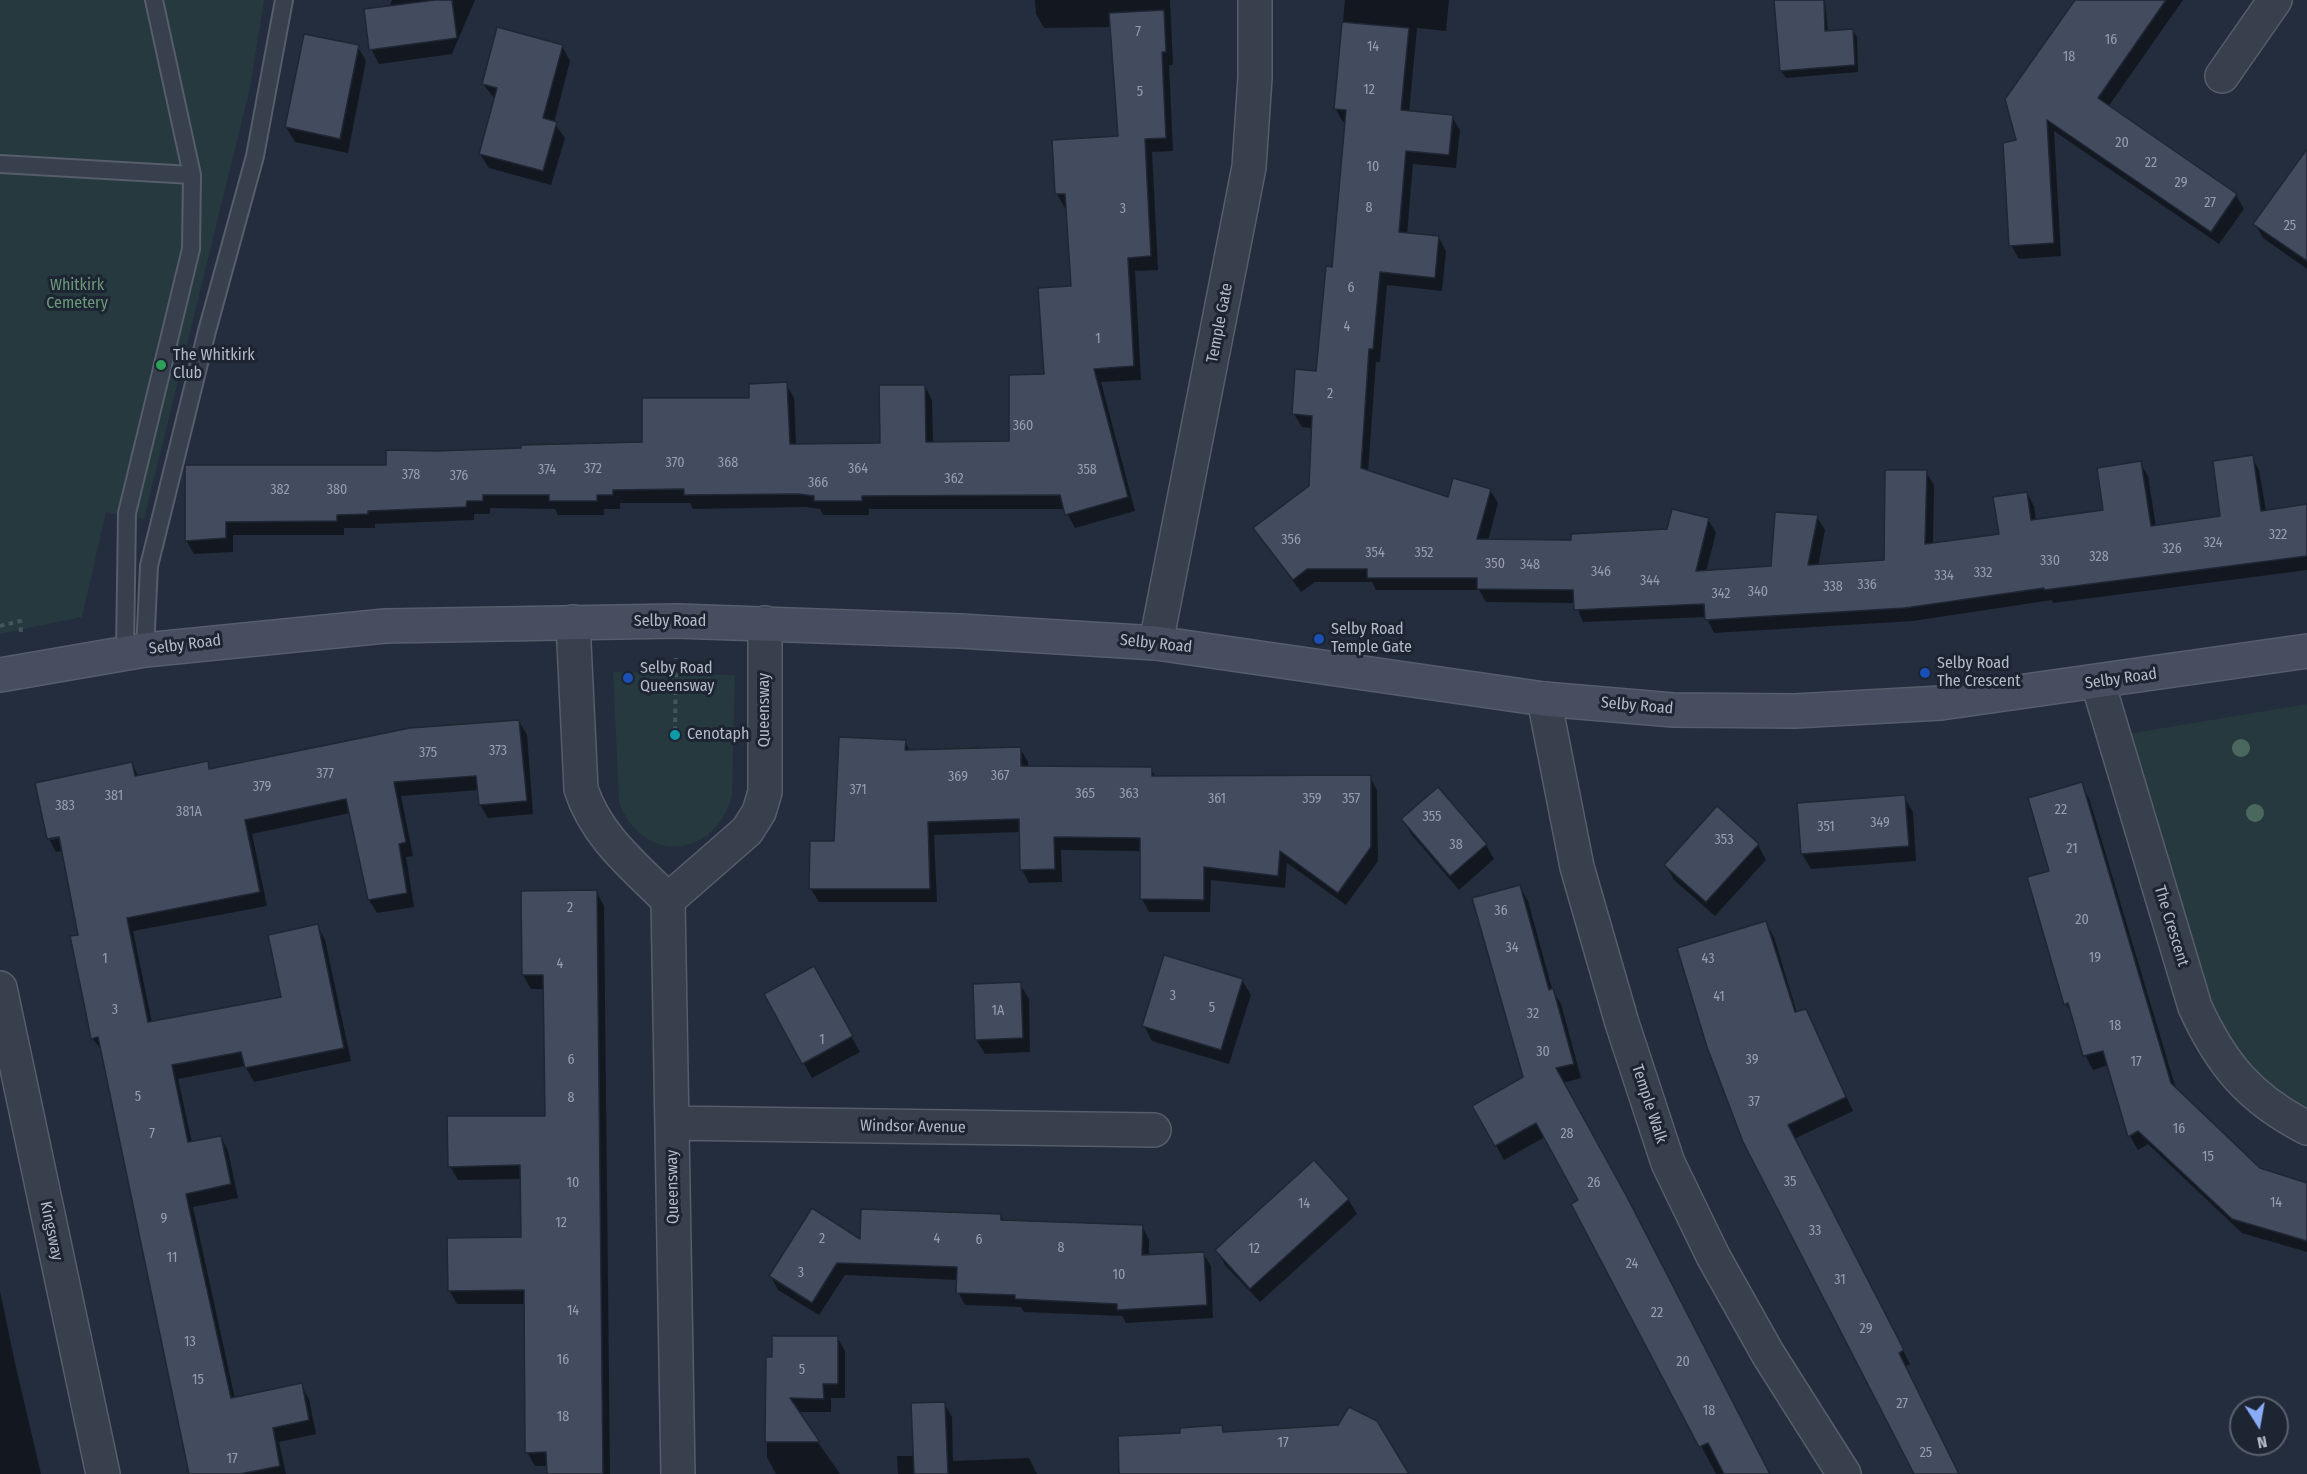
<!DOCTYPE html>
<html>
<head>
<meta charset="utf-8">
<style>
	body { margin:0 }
	#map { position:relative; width:2307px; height:1474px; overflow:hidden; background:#242d3d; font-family:"Fira Sans Condensed",sans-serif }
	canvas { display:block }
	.north { position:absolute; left:2229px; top:1396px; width:60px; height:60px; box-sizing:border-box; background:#1d2432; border:2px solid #59606e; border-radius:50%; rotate:169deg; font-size:16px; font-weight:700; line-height:24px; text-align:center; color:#b3bac8 }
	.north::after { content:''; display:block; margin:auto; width:21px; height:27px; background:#8aacf7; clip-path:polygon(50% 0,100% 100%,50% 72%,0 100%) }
</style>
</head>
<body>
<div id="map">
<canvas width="2307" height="1474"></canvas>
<div class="north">N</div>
</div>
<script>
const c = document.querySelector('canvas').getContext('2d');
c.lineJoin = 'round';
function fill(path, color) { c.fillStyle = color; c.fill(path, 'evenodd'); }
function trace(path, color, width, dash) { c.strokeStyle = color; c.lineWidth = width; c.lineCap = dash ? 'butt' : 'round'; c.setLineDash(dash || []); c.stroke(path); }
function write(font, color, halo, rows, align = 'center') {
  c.font = font + ' "Fira Sans Condensed",sans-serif'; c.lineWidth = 6; c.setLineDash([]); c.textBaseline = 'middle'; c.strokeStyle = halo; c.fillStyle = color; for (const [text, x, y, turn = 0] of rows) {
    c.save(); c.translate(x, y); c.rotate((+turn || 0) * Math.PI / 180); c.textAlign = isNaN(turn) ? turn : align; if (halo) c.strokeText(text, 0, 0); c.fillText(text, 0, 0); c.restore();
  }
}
fill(new Path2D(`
	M0,0H264L250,88L144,519L106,512L82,617L0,634Z
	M613,672L735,675L732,795C715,860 642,865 619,802Z
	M2307,704V1111L2244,1065L2208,1006L2127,734Z`), '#26393e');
fill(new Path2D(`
	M392,0H475L452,54L379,64L371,49Z
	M1035,0H1170L1173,65H1169L1173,151L1152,152L1158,270L1135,271L1141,380L1101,382L1135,511L1075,528L1065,509H869V515H823L820,509L806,507L693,509L690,503H620V509H604V515H558L555,509L490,508V514H474V520L375,524V528H344V535H233V552L194,554L186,540V467L387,466L436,452L643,444L786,384L794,398L796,445L881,444L925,386L932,400L933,443H1011L1046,375L1072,287L1067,207L1065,208L1057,194L1119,138L1112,27L1044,28L1036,14Z
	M1345,0H1449L1446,31L1417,28L1409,113L1452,117L1460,130L1456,168L1413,164L1407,234L1439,238L1446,251L1442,291L1387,285L1380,362H1376L1368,472L1449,498L1490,490L1498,503L1488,541L1573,542L1668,531L1708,519L1716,533L1706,572L1772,567L1817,517L1825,530L1818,566L1885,561L1926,472L1934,485L1933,545L2000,536L2027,493L2034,506L2036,521L2104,511L2140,463L2148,476L2156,527L2222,517L2252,457L2259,470L2266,511L2307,505V570L2053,603L2052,600L1913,621L1714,633L1706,617L1583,622L1575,603L1486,602L1479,590H1376L1372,582H1315L1301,592L1255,529L1310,487L1313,428L1302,427L1294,414L1317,372L1333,268L1347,122H1343L1335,108Z
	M1776,0H1825L1828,32L1852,30L1857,37L1858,72L1786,78L1781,71Z
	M2078,0H2183L2108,107L2236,195L2244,209L2219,244L2054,131L2061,256L2019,259L2011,245L2018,141Z
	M562,46L570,61L554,123L565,138L551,185L489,168L480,154L495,99L483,84Z
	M358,47L366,61L348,153L295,142L286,127Z
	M2307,149V269L2263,238L2255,224Z
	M519,721L527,735L533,814L488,818L480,805L479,790L401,796L413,856L406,857L414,907L377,913L369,900L350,813L252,834L267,906L133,931L152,1023L283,998L318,926L325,940L351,1061L254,1082L245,1066L178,1079L192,1143L221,1137L228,1151L238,1198L193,1207L235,1399L301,1385L309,1399L316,1434L279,1442L286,1474H190L102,1051L92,1038L80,936L63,851L56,852L49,839L132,764L139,777L207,763L211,770ZM51,837H66L51,840Z
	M905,742L911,752L1020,748L1028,762V768H1151L1156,778L1370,777L1377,790L1378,861L1346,905L1287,863L1285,888L1211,880L1210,912H1149L1142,899V851L1061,850L1062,882L1029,883L1022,870L1020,832L934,835L937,902H819L811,889V843H836Z
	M2081,784L2089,798L2176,1089L2260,1169L2307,1184V1252L2242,1233L2148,1144L2138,1150L2130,1136L2109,1065L2093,1070L2085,1055L2074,1018L2066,1004L2051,872Z
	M1904,797L1913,812L1916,861L1811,869L1802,854Z
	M1403,819L1486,845L1494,859L1459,890L1411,834Z
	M1758,845L1766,860L1715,916L1674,880L1666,866Z
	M1520,887L1528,901L1552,989L1561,1004L1581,1078L1563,1083L1770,1474H1716L1573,1204L1580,1200L1545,1137L1504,1160L1474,1106L1524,1077Z
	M596,891L604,906L610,1474H548V1466H535L527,1452L525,1304H457L449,1290L522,1238V1179L458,1180L450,1166L547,1117L545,989H531L523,975Z
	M1766,923L1774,937L1797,1013L1805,1011L1813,1025L1853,1111L1794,1139L1910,1364L1905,1367L1959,1474H1916L1744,1142Z
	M813,968L860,1052L812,1078L766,994Z
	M1242,980L1251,995L1229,1064L1152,1041L1144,1026Z
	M1020,984L1029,999L1030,1052L985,1054L976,1039Z
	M1348,1199L1357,1214L1260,1302L1225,1265L1217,1250Z
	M1000,1215L1004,1221L1142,1226L1149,1240V1256L1203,1253L1211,1266L1213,1318L1126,1323L1122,1316L1024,1312L1021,1307L965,1305L958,1292V1280L845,1275L819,1315L778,1290L771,1276L861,1242Z
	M0,1291L15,1363L41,1474H0Z
	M837,1337L845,1351V1398H831V1412H797L840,1474H776L767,1457V1358Z
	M944,1403L952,1417L953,1461L1029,1458L1037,1474H898L897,1456H915Z`), '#0007');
const building = new Path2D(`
	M435,0H452L457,38L369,50L364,9Z
	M1774,0H1824L1825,31L1853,29L1855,65L1780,71Z
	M2075,0H2166L2098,98L2237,194L2211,232L2047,120L2054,243L2009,246L2003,143L2016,140L2005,99Z
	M1164,10L1166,52H1162L1166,138L1145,139L1151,256L1128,258L1134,366L1094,369L1128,497L1065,515L1060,495L862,496V501H814V496L798,494L684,495V489L613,490V495H597V501H549V495H483V501H467L466,507L368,511V514L337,515V521L226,522V538L185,541V465H386V450L436,451L521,448V445L642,442V398H749V384L787,382L790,444L880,443L879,385H925L926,442L1009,441V375L1044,374L1038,288L1071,286L1065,194H1055L1052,140L1118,136L1109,13Z
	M1342,22L1409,28L1401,110L1453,115L1449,155L1406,151L1399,232L1439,236L1435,278L1380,272L1373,349H1369L1361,468L1448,497L1453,478L1491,489L1477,539L1571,540V534L1667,529L1672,509L1709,518L1696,571L1771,566L1775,512L1818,515L1808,565L1884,560L1885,470H1927L1925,544L1999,534L1993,497L2027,492L2031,520L2103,510L2097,468L2141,461L2151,526L2220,516L2213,461L2253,455L2261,511L2307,504V556L2044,590V588L1905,608L1705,620L1704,604L1574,610L1573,590L1477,589V578H1367V569H1307L1293,580L1253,528L1309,486L1312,416L1292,414L1295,369L1316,371L1326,266L1332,267L1346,110L1334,109Z
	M497,27L563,45L543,118L557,122L543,171L479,154L497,88L482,84Z
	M304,34L359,45L340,139L285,127Z
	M2307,149V261L2253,224Z
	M519,720L527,801L479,805L476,776L394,782L406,842L399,844L407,893L368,900L346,799L245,820L260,892L127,918L148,1022L281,997L268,935L318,924L344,1048L245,1068L241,1052L172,1065L188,1142L221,1136L231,1184L186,1194L231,1398L302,1383L309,1420L273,1428L280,1466L240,1474H189L98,1037L91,1039L82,994L70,936L78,935L59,837L47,839L35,783L132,762L135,776L208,761L209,769L410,728Z
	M839,737L906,740L905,750L1021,747V766L1152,767V776L1371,775V847L1338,893L1280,851L1278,876L1204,867V900L1140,899V838L1054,837L1055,869L1020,870L1019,819L928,822L930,889H809L810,841H834Z
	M2082,782L2171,1083L2260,1168L2307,1183V1241L2232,1219L2138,1131L2128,1137L2103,1051L2083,1056L2068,1003L2064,1005L2027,877L2049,871L2028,798Z
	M1438,787L1487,844L1450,876L1401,819Z
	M1905,795L1909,846L1801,854L1797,803Z
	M1717,806L1759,844L1706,902L1664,865Z
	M1520,885L1549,990L1553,988L1574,1064L1556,1068L1627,1197L1770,1474H1724L1708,1443L1699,1447L1571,1204L1578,1200L1536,1123L1495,1146L1472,1106L1523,1077L1472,898Z
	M597,890L603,1474H547L546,1452L525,1453L524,1290L448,1291L447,1238L521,1237L520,1165L448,1167L447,1116H545L543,975H522L521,891Z
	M1766,921L1795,1012L1806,1009L1846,1097L1788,1125L1904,1350L1899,1353L1959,1474H1914L1743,1142L1707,1047L1677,948Z
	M1164,955L1243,979L1221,1050L1142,1026Z
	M814,966L853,1036L802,1064L764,994Z
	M1021,982L1023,1038L975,1040L973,984Z
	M1314,1160L1349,1199L1250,1289L1215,1250Z
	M812,1208L860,1239L861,1209L1001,1214V1220L1143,1225L1142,1255L1204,1252L1207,1305L1117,1310V1304L1015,1299V1295L956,1293L957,1267L837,1263L812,1303L769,1276Z
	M772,1336H838V1384H823L824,1399L790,1398L820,1442H765L766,1357H772Z
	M945,1402L948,1474H914L911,1403Z
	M1349,1407L1377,1421L1409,1474H1119L1118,1436L1180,1433V1428L1222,1425L1223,1432L1338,1425Z`);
fill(building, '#434c5f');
trace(building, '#1f2634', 1.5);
const service = new Path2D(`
	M0,164L192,175
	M145,650L149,566L207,331L255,156L284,0
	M125,653L127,513L191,249L192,175L154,0`);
const minor = new Path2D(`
	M2222,76L2275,0
	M573,622L581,789C596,836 634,866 668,900L678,1474
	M1156,643L1249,167L1255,78V0
	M2098,683L2195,1007C2221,1064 2250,1099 2307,1128
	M1544,699L1577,867L1622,1023L1668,1163L1713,1256L1768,1354L1844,1474
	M668,900L747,831L759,812L765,792V623
	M0,988L103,1474
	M672,1123L1154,1130`);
const secondary = new Path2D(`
	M0,675L145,650L385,626L677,621L960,631L1156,643L1544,699L1673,710L1795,711L1941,703L2307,651`);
trace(service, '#565d6b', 20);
trace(minor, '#565d6b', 36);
trace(secondary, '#565d6b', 36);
trace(new Path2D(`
	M0,626L20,621L21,632
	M675,731L676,658`), '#44565b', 4, [4.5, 4.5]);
trace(service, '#383f4d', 16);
trace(minor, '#383f4d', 33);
trace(secondary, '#464e60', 33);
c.fillStyle = '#4b685e';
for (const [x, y] of [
	[2241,748],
	[2255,813]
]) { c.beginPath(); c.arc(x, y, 9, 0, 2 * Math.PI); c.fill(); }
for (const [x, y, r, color] of [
	[161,365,6,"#2e9e5b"],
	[1319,639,6,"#1a4fb4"],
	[1925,673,6,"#1a4fb4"],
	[628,678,6,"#1a4fb4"],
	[675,735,6,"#0f9aa8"]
]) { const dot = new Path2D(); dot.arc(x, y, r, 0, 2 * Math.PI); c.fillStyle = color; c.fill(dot); trace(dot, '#1d2432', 2); }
write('14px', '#979eae', null, [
	["7",1138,32],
	["16",2111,40],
	["14",1373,47],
	["18",2069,57],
	["12",1369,90],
	["5",1140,92],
	["20",2122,143],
	["22",2151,163],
	["10",1373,167],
	["29",2181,183],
	["27",2210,203],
	["8",1369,208],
	["3",1123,209],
	["25",2290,226],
	["6",1351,288],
	["4",1347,327],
	["1",1098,339],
	["2",1330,394],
	["360",1023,426],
	["370",675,463],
	["368",728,463],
	["372",593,469],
	["364",858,469],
	["374",547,470],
	["358",1087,470],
	["378",411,475],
	["376",459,476],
	["362",954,479],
	["366",818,483],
	["382",280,490],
	["380",337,490],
	["322",2278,535],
	["356",1291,540],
	["324",2213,543],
	["326",2172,549],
	["354",1375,553],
	["352",1424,553],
	["328",2099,557],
	["330",2050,561],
	["350",1495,564],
	["348",1530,565],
	["346",1601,572],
	["332",1983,573],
	["334",1944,576],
	["344",1650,581],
	["336",1867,585],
	["338",1833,587],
	["340",1758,592],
	["342",1721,594],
	["373",498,751],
	["375",428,753],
	["377",325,774],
	["367",1000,776],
	["369",958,777],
	["379",262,787],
	["371",858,790],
	["365",1085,794],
	["363",1129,794],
	["381",114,796],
	["361",1217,799],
	["359",1312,799],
	["357",1351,799],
	["383",65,806],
	["22",2061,810],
	["381A",189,812],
	["355",1432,817],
	["349",1880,823],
	["351",1826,827],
	["353",1724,840],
	["38",1456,845],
	["21",2072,849],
	["2",570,908],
	["36",1501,911],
	["20",2082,920],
	["34",1512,948],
	["19",2095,958],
	["1",105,959],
	["43",1708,959],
	["4",560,964],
	["3",1173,996],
	["41",1719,997],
	["5",1212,1008],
	["3",115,1010],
	["1A",998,1011],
	["32",1533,1014],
	["18",2115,1026],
	["1",822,1040],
	["30",1543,1052],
	["6",571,1060],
	["39",1752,1060],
	["17",2136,1062],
	["5",138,1097],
	["8",571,1098],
	["37",1754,1102],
	["16",2179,1129],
	["7",152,1134],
	["28",1567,1134],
	["15",2208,1157],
	["35",1790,1182],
	["10",573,1183],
	["26",1594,1183],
	["14",2276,1203],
	["14",1304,1204],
	["9",164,1219],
	["12",561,1223],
	["33",1815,1231],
	["2",822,1239],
	["4",937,1239],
	["6",979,1240],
	["8",1061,1248],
	["12",1254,1249],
	["11",172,1258],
	["24",1632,1264],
	["3",801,1273],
	["10",1119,1275],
	["31",1840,1280],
	["14",573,1311],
	["22",1657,1313],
	["29",1866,1329],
	["13",190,1342],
	["16",563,1360],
	["20",1683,1362],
	["5",802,1370],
	["15",198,1380],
	["27",1902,1404],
	["18",1709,1411],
	["18",563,1417],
	["17",1283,1443],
	["25",1926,1453],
	["17",232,1459]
]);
write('16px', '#6b9979', '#1d2432', [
	["Whitkirk",77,286],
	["Cemetery",77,304]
]);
write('16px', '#b3bac8', '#1d2432', [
	["Temple Gate",1220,323,-79],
	["Selby Road",670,622],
	["Selby Road",1156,644,6],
	["Selby Road",185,645,-7],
	["Selby Road",2121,679,-8],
	["Selby Road",1637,706,5],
	["Queensway",765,710,-90],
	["The Crescent",2171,926,73],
	["Temple Walk",1649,1104,72],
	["Windsor Avenue",913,1127,1],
	["Queensway",673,1187,-91],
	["Kingsway",51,1231,78]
]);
write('16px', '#b3bac8', '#1d2432', [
	["The Whitkirk",173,356],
	["Club",173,374],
	["Selby Road",1331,630],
	["Temple Gate",1331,648],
	["Selby Road",1937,664],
	["The Crescent",1937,682],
	["Selby Road",640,669],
	["Queensway",640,687],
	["Cenotaph",687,735]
], 'left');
</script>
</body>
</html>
